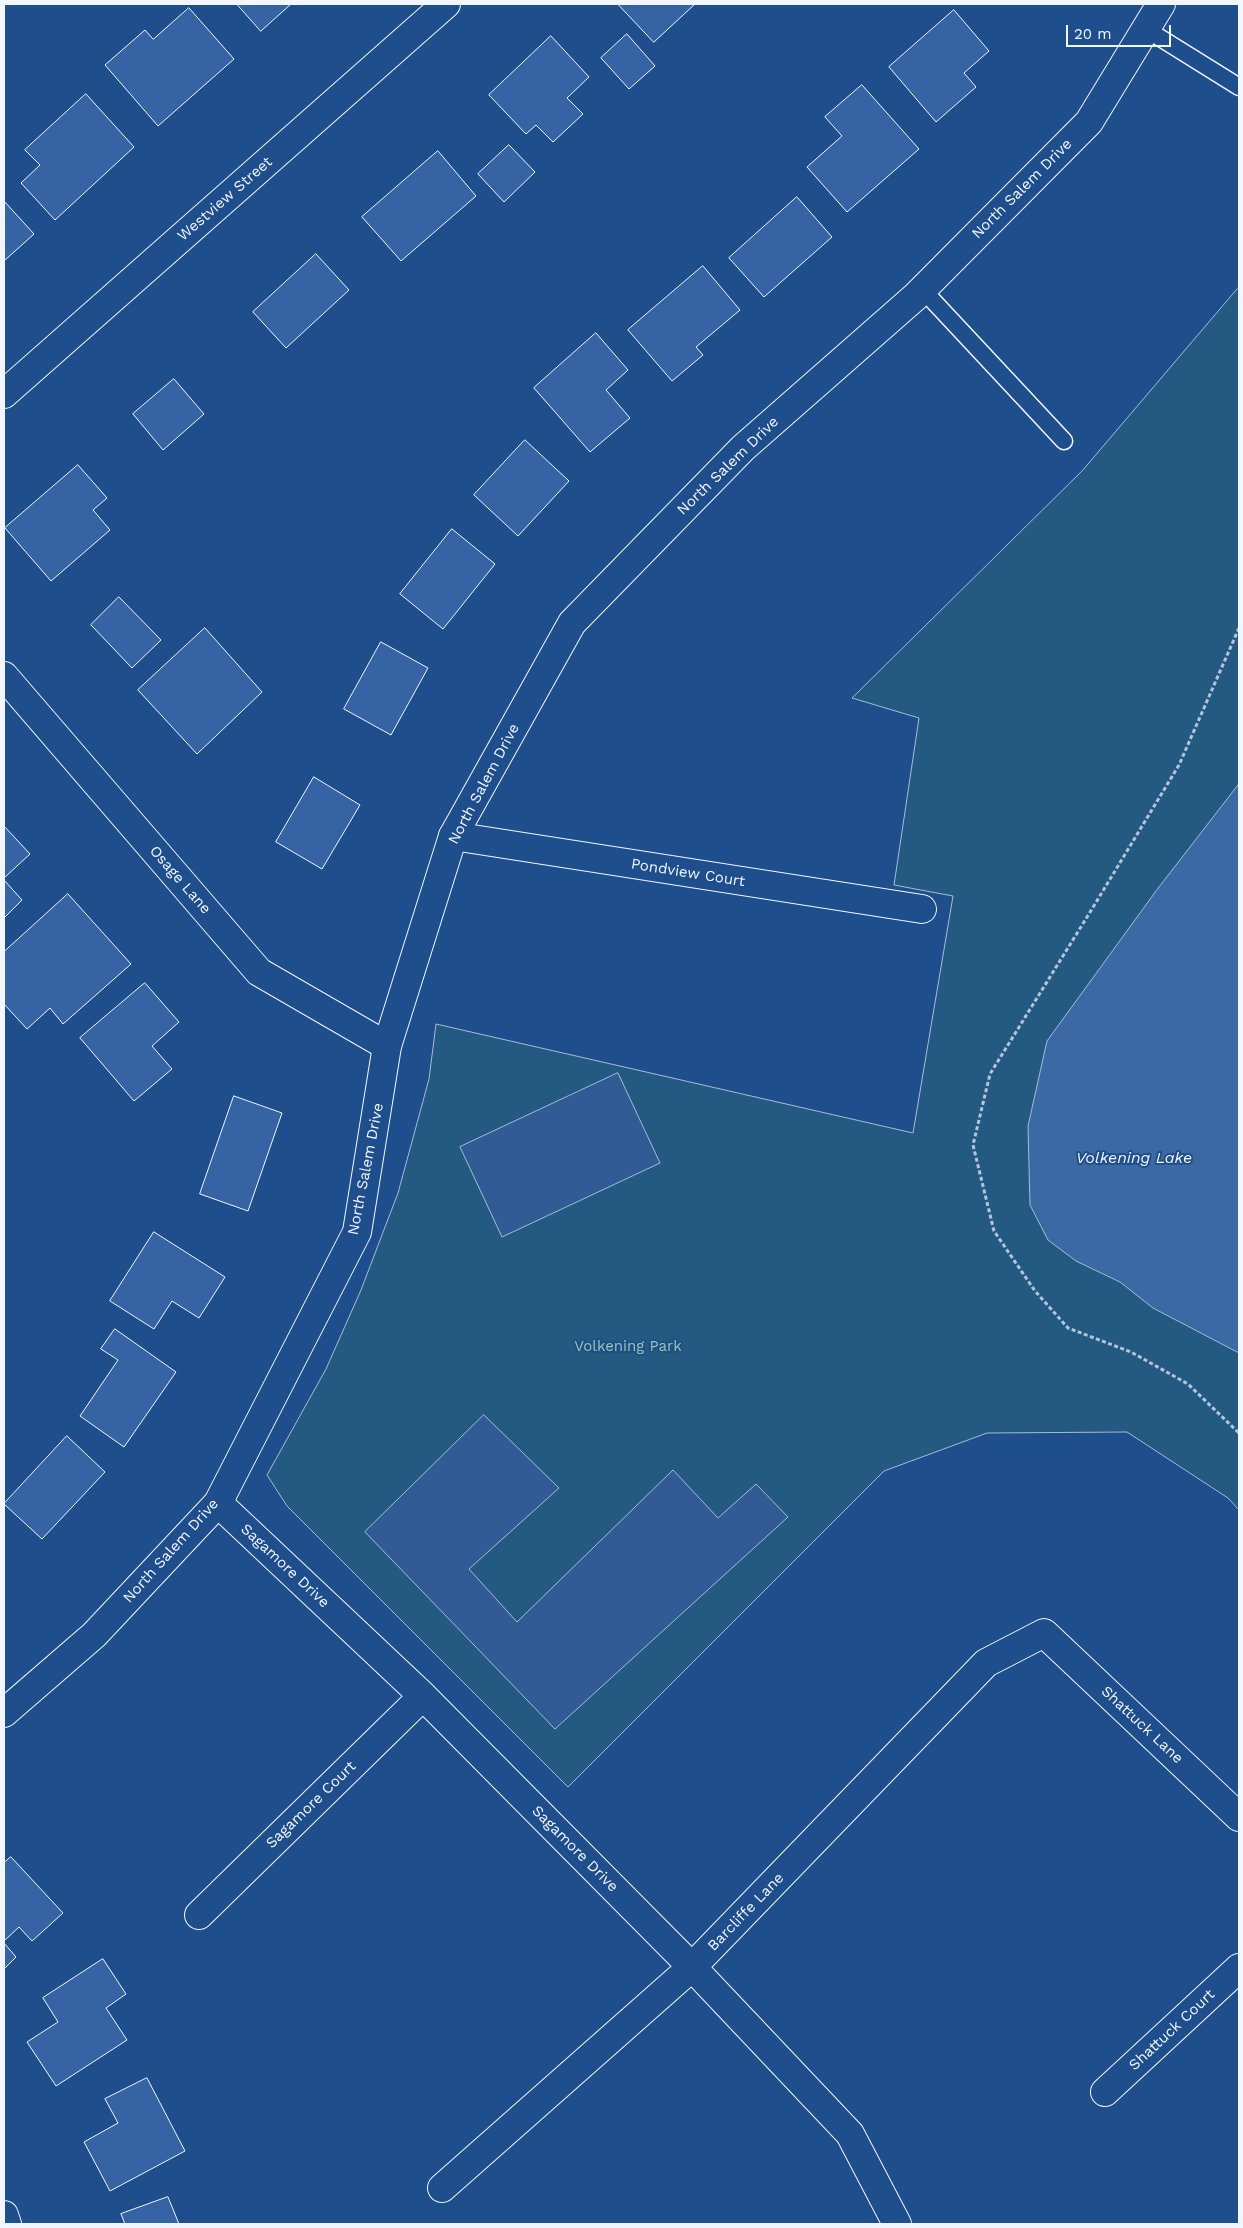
<!DOCTYPE html>
<html>
<head>
<meta charset="utf-8">
<style>
	body { margin:0 }
	#map { position:relative; width:1243px; height:2228px; overflow:hidden; background:#1f4e8c; font-family:"Work Sans",sans-serif }
	canvas { display:block }
	.frame { position:absolute; inset:0; border:5px solid #f2f6ff; pointer-events:none }
	.scale { position:absolute; left:1066px; top:25px; width:105px; height:22px; box-sizing:border-box; border:2px solid #f2f6ff; border-top:0; padding-left:6px; font-size:15px; line-height:18px; white-space:nowrap; color:#f2f6ff; -webkit-text-stroke:4px #1f4e8c; paint-order:stroke }
</style>
</head>
<body>
<div id="map">
<canvas width="1243" height="2228"></canvas>
<div class="frame"></div>
<div class="scale">20 m</div>
</div>
<script>
const c = document.querySelector('canvas').getContext('2d');
c.lineJoin = 'round';
function fill(path, color) { c.fillStyle = color; c.fill(path, 'evenodd'); }
function trace(path, color, width, dash) { c.strokeStyle = color; c.lineWidth = width; c.lineCap = dash ? 'butt' : 'round'; c.setLineDash(dash || []); c.stroke(path); }
function write(font, color, halo, rows, align = 'center') {
  c.font = font + ' "Work Sans",sans-serif'; c.lineWidth = 4; c.setLineDash([]); c.textBaseline = 'middle'; c.strokeStyle = halo; c.fillStyle = color; for (const [text, x, y, turn = 0] of rows) {
    c.save(); c.translate(x, y); c.rotate((+turn || 0) * Math.PI / 180); c.textAlign = isNaN(turn) ? turn : align; if (halo) c.strokeText(text, 0, 0); c.fillText(text, 0, 0); c.restore();
  }
}
const green = new Path2D(`
	M1239,287V1510L1228,1498L1127,1432L987,1433L884,1471L568,1787L287,1506L267,1475L326,1369L361,1290L398,1193L429,1079L436,1024L913,1133L953,896L894,885L919,718L852,698L1082,471Z`);
fill(green, '#245a82');
trace(green, '#a8bbd7', 1);
const parking = new Path2D(`
	M618,1073L660,1163L502,1237L460,1147Z
	M484,1415L559,1488L469,1569L517,1622L673,1470L718,1518L756,1484L788,1517L555,1729L365,1532Z`);
fill(parking, '#305b95');
trace(parking, '#a8bbd7', 1);
const water = new Path2D(`
	M1239,784V1353L1153,1308L1120,1282L1076,1261L1048,1240L1030,1205L1028,1126L1047,1041L1156,891Z`);
fill(water, '#3b69a3');
trace(water, '#a8bbd7', 1);
const building = new Path2D(`
	M237,4H291L261,31Z
	M618,4H695L654,42Z
	M189,8L234,59L158,126L105,65L145,30L153,39Z
	M954,10L989,51L964,73L976,87L936,122L889,67Z
	M627,34L655,66L629,89L601,58Z
	M551,36L589,77L567,98L583,114L553,142L536,125L526,134L489,95Z
	M862,85L919,149L847,212L807,167L842,136L825,117Z
	M86,94L134,147L55,220L21,183L40,165L25,150Z
	M509,145L535,172L504,202L478,174Z
	M438,151L476,196L401,261L362,217Z
	M797,197L832,237L764,297L729,258Z
	M4,201L34,234L4,261Z
	M316,254L349,290L286,348L253,312Z
	M703,266L740,310L696,347L703,355L672,381L628,330Z
	M596,333L628,370L606,390L630,418L590,452L534,388Z
	M174,379L204,414L163,450L133,414Z
	M525,440L569,481L518,536L474,495Z
	M78,465L107,498L93,510L110,530L51,581L5,528Z
	M452,529L495,564L443,629L400,594Z
	M119,597L161,640L132,668L91,625Z
	M205,628L262,692L197,754L138,690Z
	M381,642L428,668L391,735L344,709Z
	M314,777L360,805L322,869L276,842Z
	M4,826L30,854L4,878Z
	M4,880L22,900L4,918Z
	M68,894L131,964L63,1024L50,1008L27,1029L4,1004V952Z
	M145,983L179,1022L152,1046L172,1069L134,1101L80,1038Z
	M234,1096L282,1113L248,1211L200,1194Z
	M154,1232L225,1277L199,1318L172,1301L154,1329L110,1301Z
	M115,1329L176,1372L124,1447L80,1416L118,1360L101,1349Z
	M67,1436L105,1472L42,1539L4,1504Z
	M11,1857L63,1913L32,1941L19,1927L4,1941V1863Z
	M4,1943L16,1957L4,1969Z
	M103,1959L126,1994L106,2008L127,2040L56,2086L27,2042L58,2022L43,1998Z
	M147,2078L185,2151L110,2191L84,2142L118,2123L105,2099Z
	M168,2197L179,2224H125L121,2214Z`);
fill(building, '#3563a3');
trace(building, '#f2f6ff', 1);
const lane = new Path2D(`
	M1146,29L1239,87
	M923,290L1064,441`);
const street = new Path2D(`
	M4,394L446,4
	M4,676L259,972L387,1046
	M453,836L922,909
	M218,1503L423,1696L692,1967L850,2134L897,2224
	M199,1915L423,1696
	M1105,2092L1239,1968
	M442,2188L692,1967L986,1663L1044,1633L1239,1817
	M4,2215L7,2224`);
const secondary = new Path2D(`
	M4,1713L94,1635L218,1503L357,1232L387,1046L453,836L572,623L743,448L915,297L1089,122L1161,4`);
trace(lane, '#f2f6ff', 19);
trace(street, '#f2f6ff', 30);
trace(secondary, '#f2f6ff', 30);
trace(new Path2D(`
	M1239,628L1179,765L1092,909L990,1074L973,1145L994,1231L1035,1291L1068,1328L1131,1352L1188,1384L1239,1433`), '#b3c4dc', 3, [4, 2.5]);
trace(lane, '#1f4e8c', 16);
trace(street, '#1f4e8c', 28);
trace(secondary, '#1f4e8c', 28);
write('15px', '#f2f6ff', '#1f4e8c', [
	["North Salem Drive",1022,189,-45],
	["Westview Street",225,199,-41],
	["North Salem Drive",728,466,-44],
	["North Salem Drive",484,784,-62],
	["Pondview Court",688,873,9],
	["Osage Lane",180,880,49],
	["North Salem Drive",366,1169,-79],
	["North Salem Drive",171,1551,-48],
	["Sagamore Drive",285,1566,43],
	["Shattuck Lane",1142,1725,43],
	["Sagamore Court",311,1805,-44],
	["Sagamore Drive",575,1849,45],
	["Barcliffe Lane",746,1912,-46],
	["Shattuck Court",1172,2030,-43]
]);
write('15px', '#97c8a6', '#1f4e8c', [
	["Volkening Park",628,1347]
]);
write('italic 16px', '#f2f6ff', '#1f4e8c', [
	["Volkening Lake",1134,1158]
]);
</script>
</body>
</html>
